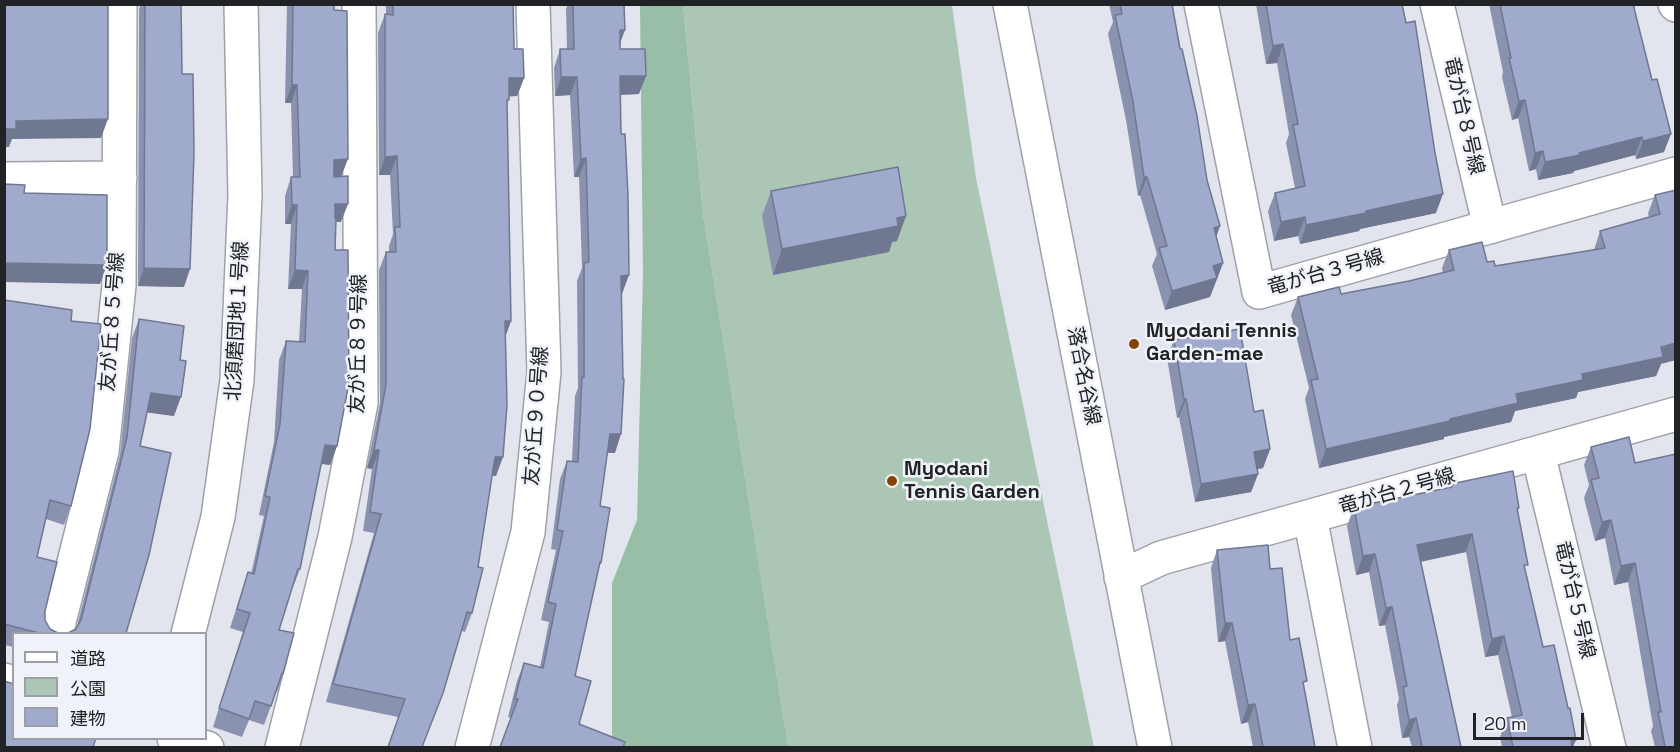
<!DOCTYPE html>
<html>
<head>
<meta charset="utf-8">
<style>
	body { margin:0 }
	#map { position:relative; width:1680px; height:752px; overflow:hidden; background:#e2e5ed; font-family:"Space Grotesk","Noto Sans JP",sans-serif }
	canvas { display:block }
	.frame { position:absolute; inset:0; border:6px solid #212225; pointer-events:none }
	.legend { position:absolute; left:12px; top:632px; width:195px; height:108px; box-sizing:border-box; background:#f0f2fa; border:2px solid #9d9fa5; margin:0; padding:8px 10px; list-style:none; font-size:18px; color:#212225 }
	.legend li { display:flex; align-items:center; gap:12px; height:30px }
	.legend b { width:30px; border:2px solid #9d9fa5 }
	.scale { position:absolute; left:1473px; top:713px; width:111px; height:27px; box-sizing:border-box; border:3px solid #212225; border-top:0; padding-left:8px; font-size:18px; line-height:21px; white-space:nowrap; color:#212225; -webkit-text-stroke:4px #f0f2fa; paint-order:stroke }
</style>
</head>
<body>
<div id="map">
<canvas width="1680" height="752"></canvas>
<div class="frame"></div>
<ul class="legend">
<li><b style="height:8px;background:#fff"></b>道路</li>
<li><b style="height:16px;background:#abc6b5"></b>公園</li>
<li><b style="height:16px;background:#a0aacd"></b>建物</li>
</ul>
<div class="scale">20 m</div>
</div>
<script>
const c = document.querySelector('canvas').getContext('2d');
c.lineJoin = 'round';
function fill(path, color) { c.fillStyle = color; c.fill(path, 'evenodd'); }
function trace(path, color, width, dash) { c.strokeStyle = color; c.lineWidth = width; c.lineCap = dash ? 'butt' : 'round'; c.setLineDash(dash || []); c.stroke(path); }
function write(font, color, halo, rows, align = 'center') {
  c.font = font + ' "Space Grotesk","Noto Sans JP",sans-serif'; c.lineWidth = 5; c.setLineDash([]); c.textBaseline = 'middle'; c.strokeStyle = halo; c.fillStyle = color; for (const [text, x, y, turn = 0] of rows) {
    c.save(); c.translate(x, y); c.rotate((+turn || 0) * Math.PI / 180); c.textAlign = isNaN(turn) ? turn : align; if (halo) c.strokeText(text, 0, 0); c.fillText(text, 0, 0); c.restore();
  }
}
fill(new Path2D(`
	M683,5H952L976,178L1094,747H788L703,214Z`), '#abc6b5');
fill(new Path2D(`
	M640,5H683L703,214L788,747H618L612,740V583L637,520L643,273Z`), '#98bea7');
const minor = new Path2D(`
	M1010,4L1155,748
	M1201,4L1259,292L1676,174
	M1437,4L1490,227
	M1675,4L1676,5
	M4,179L120,178
	M1538,453L1609,748
	M1310,517L1355,748
	M1121,577L1161,558L1676,414
	M56,634L102,451L119,285L120,4
	M188,634L218,517L237,380L245,195L241,4
	M4,680L14,683
	M174,738L207,748
	M282,748L335,537L361,403L359,4
	M472,748L528,532L544,372L533,4`);
trace(minor, '#9fa1a9', 36);
trace(minor, '#fff', 33);
fill(new Path2D(`
	M141,4H181L184,287L138,286L139,9Z
	M287,4H334L341,176V222H336L335,250L337,446L330,465L321,464L300,569L293,587H292L279,630L283,674L277,692H276L264,725L249,720L242,737L213,727L243,632L230,628L248,572L251,574L264,516L259,515L274,442L279,360L286,341L299,342L302,289H288L291,224H285V196L291,177H293L291,103H285Z
	M386,4H513L514,49L524,78L517,96H509L507,105L511,321L505,337L496,476H492L478,567L472,613L465,632L462,631L398,717L326,702L374,533L363,531L372,469L367,468L380,403L379,270L386,252H389V246L393,234L390,175H379L378,33L385,14L386,15Z
	M568,4H624L620,49L639,94L620,95L622,294H621L615,453H607L600,506L598,573L575,676L511,718L508,717L517,681L524,663L540,667L549,622L541,620L556,550L551,549L560,479L567,461H572L575,396L578,388L577,281L582,268L579,177H574L570,95L555,96L554,68L560,49H567L566,9Z
	M1109,4H1172L1216,237L1223,263L1210,297L1165,310L1152,266L1157,254L1140,195L1138,196L1126,120L1108,34L1113,22Z
	M1256,4H1402L1436,213L1360,229L1359,231L1300,244L1298,236L1274,241L1268,211L1275,193L1295,188L1286,143L1289,134L1277,63L1266,64Z
	M1489,4H1636L1634,9L1664,152L1636,159L1635,155L1574,171L1573,173L1538,180L1536,169L1529,171L1518,118L1512,120L1502,77L1503,72Z
	M1676,190L1661,364L1656,376L1578,392L1576,398L1515,411L1511,422L1444,437V439L1319,468L1305,399L1309,388L1291,315L1298,297L1341,294L1409,281L1443,273L1442,268L1449,250L1495,266L1594,250L1600,231L1649,217L1648,213L1655,195Z
	M771,191L897,241L892,242L889,252L773,275L762,216Z
	M4,300L71,321V506L64,525L46,519L37,557L45,611V620L50,629L58,633H14V647L4,645Z
	M139,319L174,416L147,412L140,446L126,633L76,629L77,626L120,455L132,338Z
	M1174,340L1270,449L1263,468L1257,469L1258,474L1251,492L1195,502L1179,417L1177,418L1167,358Z
	M1629,437L1676,747H1655L1651,731L1653,726L1628,582L1614,585L1605,538L1595,541L1584,498L1589,485L1584,465L1591,447Z
	M1451,484L1518,512L1525,571L1543,647L1573,747H1502L1500,737L1507,718L1512,717L1498,655L1485,657L1466,552L1421,561L1461,747H1412L1409,737L1402,738L1397,705L1399,699L1385,625L1379,626L1369,572L1356,575L1347,526L1354,507L1449,488Z
	M1217,550L1270,569L1304,689L1315,747H1253L1248,722L1241,724L1225,641L1218,642L1211,568Z`), '#8a92b0');
fill(new Path2D(`
	M620,30H625L618,49Z
	M1283,44L1277,63L1266,64L1273,46Z
	M620,76H646L639,94L614,95Z
	M561,77H577L570,95L555,96Z
	M509,78H524L517,96L502,97Z
	M292,85H297L291,103H285Z
	M1525,100L1518,118L1512,120L1519,101Z
	M108,119L101,138L12,139L9,147H4V129L16,121Z
	M1671,134L1664,152L1636,159L1643,141Z
	M1642,137L1635,155L1574,171L1573,173L1538,180L1545,162Z
	M1543,151L1536,169L1529,171L1535,153Z
	M397,156L390,175H379L385,157Z
	M586,158L579,177H574L581,159Z
	M348,159L341,177L327,178L334,160Z
	M1144,177H1147L1140,195L1138,196Z
	M1443,194L1436,213L1360,229L1359,231L1300,244L1306,225Z
	M335,204H348L341,222H328Z
	M292,205H297L291,224H285Z
	M906,216L897,241L892,242L889,252L773,275L782,249L897,218Z
	M1305,217L1298,236L1274,241L1281,222Z
	M1220,226L1214,244V228Z
	M4,263L107,265L100,284L4,282Z
	M1223,263L1210,297L1165,310L1172,291L1213,266Z
	M144,268L190,269L184,287L138,286Z
	M295,270L308,271L302,289H288Z
	M629,275L622,294H614L621,276Z
	M505,321H511L504,340Z
	M1676,343V360L1661,364L1656,376L1578,392L1576,398L1515,411L1511,422L1444,437V439L1319,468L1326,449L1450,419L1516,394L1582,374Z
	M151,393L181,397L174,416L144,412Z
	M1184,399H1186L1179,417L1177,418Z
	M610,434H621L615,453L603,452Z
	M325,445L337,446L330,465L318,463Z
	M1270,449L1263,468L1247,471L1254,452Z
	M374,450H379L372,469L367,468Z
	M495,457H503L496,476L489,475Z
	M1258,474L1251,492L1195,502L1201,484Z
	M1611,520L1605,538L1595,541L1602,522Z
	M1472,534L1466,552L1411,564L1417,545Z
	M1375,554L1369,572L1356,575L1363,556Z
	M1635,563L1628,582L1614,585L1621,566Z
	M1392,607L1385,625L1379,626L1386,608Z
	M1225,623H1232L1225,641L1218,642Z
	M1504,636L1498,655L1485,657L1492,639Z
	M1255,704L1248,722L1241,724L1248,705Z
	M1416,718L1409,737L1402,738L1409,720Z
	M1576,740L1573,747H1568L1571,741Z`), '#707790');
const building = new Path2D(`
	M4,4H108V119L16,121V129H4Z
	M145,4H181L182,74H193L194,153L190,269L144,268Z
	M293,4H334V10L347,11L348,159L334,160V177L348,176V204H335V218H336L335,250H348L349,383L337,446L325,445L300,569H298L279,630L294,633L283,674L282,673L271,706L255,701L249,719L219,708L250,613L237,609L248,572L254,574L270,497L265,496L280,424L286,341L305,342L308,271L295,270L297,205H292L291,177H300L297,85H292Z
	M393,4H513L514,49H523L524,78H509V100H507L511,321H505L507,405L503,457H495L478,567L483,568L472,613L467,612L443,693L422,747H388L405,699L333,684L381,514L370,512L379,450H374L386,384V252H396L395,227H400L397,156L385,157V14L393,15Z
	M573,4H624L625,30H620V49H645L646,76H620L621,134H625L628,196L629,275L621,276L623,379H624L621,434H610L600,506L610,508L601,563L600,562L575,676L591,681L579,724L625,742L623,747H500L518,699H515L524,663L543,668L556,604L548,602L563,531L557,530L567,461L578,462L582,377H584V263L589,262L586,158L581,159L577,77H561L560,49H574Z
	M1120,4H1172L1180,49H1182L1197,116L1207,180L1220,226L1214,228L1223,263L1213,266L1217,278L1172,291L1159,248L1167,246L1147,177H1144L1133,102L1115,15L1122,14Z
	M1266,4H1402L1406,23L1415,21L1435,153L1443,194L1366,211V213L1306,225L1305,217L1281,222L1275,193L1305,186L1293,125L1298,124L1283,44L1273,46Z
	M1500,4H1633L1652,80L1657,79L1671,134L1643,141L1642,137L1579,153L1580,155L1545,162L1543,151L1535,153L1525,100L1519,101L1509,58H1511Z
	M898,167L906,216L897,218L898,226L782,249L771,191Z
	M4,184L25,185L24,193L107,195V265L4,263Z
	M1676,190V343L1661,347L1663,357L1582,374L1583,380L1516,394L1518,403L1450,419V421L1326,449L1311,380L1318,379L1298,297L1339,287L1341,294L1409,281L1454,270L1449,250L1482,242L1487,262L1494,261L1495,266L1605,248L1600,231L1660,214L1655,195Z
	M4,300L72,310L71,321L101,324L90,429L71,506L50,500L37,557L57,562L45,611V620L50,629L58,633H39L4,624Z
	M139,319L184,326L180,360L186,361L181,397L151,393L140,446L171,453L149,555L126,633H68L76,629L81,620L127,437Z
	M1240,329L1254,412L1263,410L1270,449L1254,452L1258,474L1201,484L1186,399H1184L1174,340Z
	M1629,437L1635,463L1676,454V747H1665L1658,712H1661L1635,563L1621,566L1611,520L1602,522L1591,480L1599,478L1591,447Z
	M1513,471L1519,508H1517L1528,565H1524L1543,647L1554,645L1568,708H1570L1576,740L1571,741L1572,747H1513L1507,718L1522,715L1504,636L1492,639L1472,534L1417,545L1461,747H1422L1416,718L1409,720L1403,687L1407,686L1392,607L1386,608L1375,554L1363,556L1354,507L1452,487L1451,484Z
	M1268,545L1270,569L1282,568L1290,640L1299,638L1307,681L1303,682L1315,747H1263L1255,704L1248,705L1232,623H1225L1217,550Z
	M4,681L14,684V738H96L93,747H4Z`);
fill(building, '#a0aacd');
trace(building, '#707790', 1.5);
for (const [x, y, r, color] of [
	[1134,344,6,"#834406"],
	[892,481,6,"#834406"]
]) { const dot = new Path2D(); dot.arc(x, y, r, 0, 2 * Math.PI); c.fillStyle = color; c.fill(dot); trace(dot, '#f0f2fa', 2); }
write('20px', '#212225', '#f0f2fa', [
	["竜が台８号線",1463,116,77],
	["竜が台３号線",1326,273,-16],
	["北須磨団地１号線",238,321,-87],
	["友が丘８５号線",113,322,-86],
	["友が丘８９号線",359,344,-89],
	["落合名谷線",1083,376,79],
	["友が丘９０号線",537,416,-86],
	["竜が台２号線",1397,492,-16],
	["竜が台５号線",1574,600,77]
]);
write('bold 20px', '#212225', '#f0f2fa', [
	["Myodani Tennis",1146,332],
	["Garden-mae",1146,355],
	["Myodani",904,470],
	["Tennis Garden",904,493]
], 'left');
</script>
</body>
</html>
